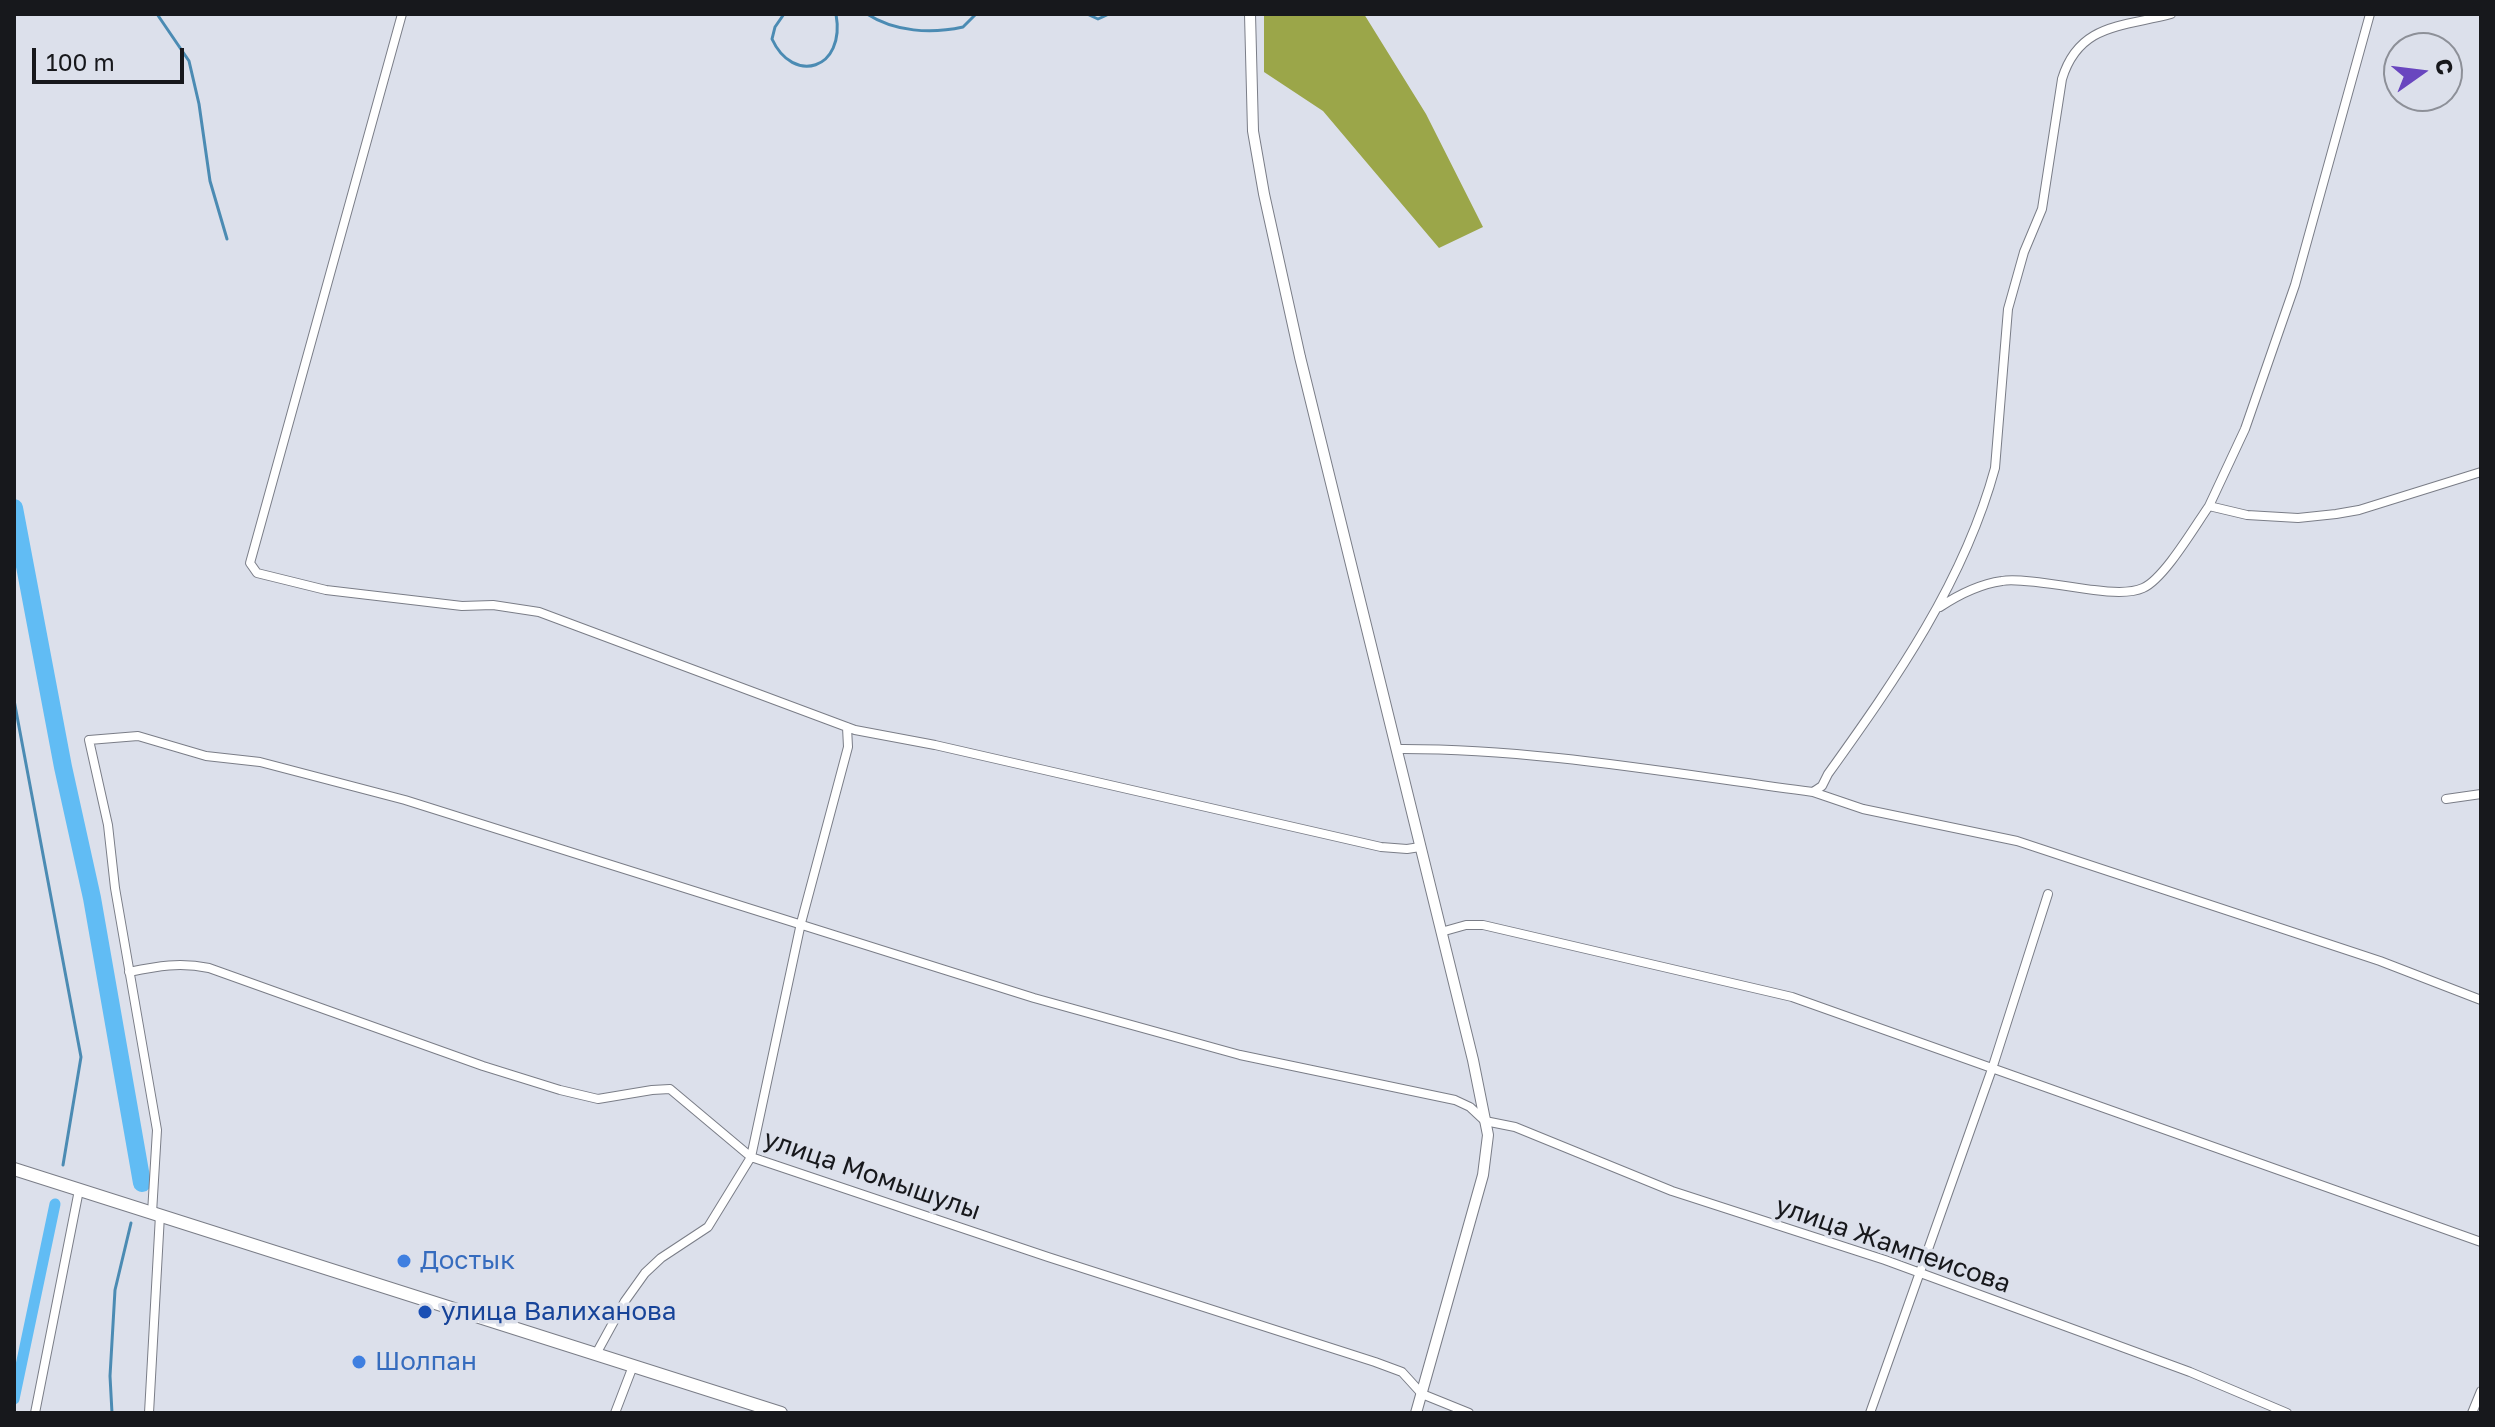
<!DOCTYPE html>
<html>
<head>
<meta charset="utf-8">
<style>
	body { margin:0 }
	#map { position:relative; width:2495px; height:1427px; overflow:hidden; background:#dce0eb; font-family:"Golos Text",sans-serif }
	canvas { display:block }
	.frame { position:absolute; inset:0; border:16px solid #17181c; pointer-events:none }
	.north { position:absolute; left:2383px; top:32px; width:80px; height:80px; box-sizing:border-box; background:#dce0eb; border:2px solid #8d9098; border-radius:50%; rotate:76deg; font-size:22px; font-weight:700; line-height:32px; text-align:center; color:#17181c }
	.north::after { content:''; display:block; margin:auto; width:28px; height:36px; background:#6946bf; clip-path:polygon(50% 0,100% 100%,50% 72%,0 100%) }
	.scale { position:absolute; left:32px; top:48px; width:152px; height:36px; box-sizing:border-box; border:4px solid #17181c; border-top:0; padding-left:10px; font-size:24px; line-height:28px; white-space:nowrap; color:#17181c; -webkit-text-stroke:6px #dce0eb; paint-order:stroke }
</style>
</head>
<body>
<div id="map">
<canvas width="2495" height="1427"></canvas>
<div class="frame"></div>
<div class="north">С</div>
<div class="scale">100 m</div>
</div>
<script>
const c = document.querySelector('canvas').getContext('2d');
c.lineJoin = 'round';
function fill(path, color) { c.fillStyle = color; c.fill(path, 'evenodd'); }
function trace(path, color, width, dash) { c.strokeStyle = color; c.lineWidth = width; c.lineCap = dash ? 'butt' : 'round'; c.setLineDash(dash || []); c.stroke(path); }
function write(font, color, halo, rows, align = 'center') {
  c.font = font + ' "Golos Text",sans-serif'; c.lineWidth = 7; c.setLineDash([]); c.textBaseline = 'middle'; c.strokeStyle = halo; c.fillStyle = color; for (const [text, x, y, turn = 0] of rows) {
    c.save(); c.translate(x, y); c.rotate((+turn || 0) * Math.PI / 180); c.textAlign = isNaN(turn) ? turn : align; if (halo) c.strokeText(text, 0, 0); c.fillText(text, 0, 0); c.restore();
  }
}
fill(new Path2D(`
	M1264,14H1364L1426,114L1483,227L1439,248L1323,111L1264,72Z`), '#9ba649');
trace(new Path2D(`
	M157,14L189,61L199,104L210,181L227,239
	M784,14L775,27L772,39C793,85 846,70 836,14
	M867,14C895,32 931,34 963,27L976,14
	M1021,14H1049
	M1087,14L1098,19L1109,14
	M14,700L81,1057L63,1165
	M112,1413L110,1376L115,1290L131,1223`), '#4b8bb3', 3);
trace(new Path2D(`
	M14,1399L55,1204`), '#61bcf4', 11);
trace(new Path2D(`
	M14,508L63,767L92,898L142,1183`), '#61bcf4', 18);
const minor = new Path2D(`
	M402,14L250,563L257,573L326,590L462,606L493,605L539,612L855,730L935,745L1381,847L1407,849L1420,847
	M2370,14L2295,285L2245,429L2209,506L2247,515L2298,518L2336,514L2359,510L2481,472
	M1940,607C1958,595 1981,584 2002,581C2019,577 2074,588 2094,590C2109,592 2130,594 2143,588C2164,579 2195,526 2209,506
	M1396,749C1535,748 1675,774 1813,792L1822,786L1828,774C1896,679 1964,582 1995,468L2008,309L2024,252L2042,209L2062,79C2079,23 2123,27 2171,14
	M1813,792L1863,809L2017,841L2380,961L2481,1000
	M2446,799L2481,794
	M1441,932L1466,925H1483L1792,997L2481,1242
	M129,972C158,966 180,962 209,968L483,1066L560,1090L598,1099L652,1090L670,1089L751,1157L1048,1257L1375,1362L1402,1372L1422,1394L1469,1413
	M152,1213L157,1130L115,888L108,825L89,740L138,736L206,756L260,762L405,800L1034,998L1240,1055L1455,1100L1470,1107L1485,1121L1515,1127L1672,1191L1885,1260L2190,1372L2287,1413
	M596,1354L625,1301L645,1273L661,1258L708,1227L751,1157L801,923L848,747L847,727
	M35,1413L79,1190
	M149,1413L160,1215
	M615,1413L633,1366
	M1870,1413L1992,1069L2048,894
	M2472,1413L2481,1391`);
const tertiary = new Path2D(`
	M1250,14L1253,131L1264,194L1300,357L1473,1060L1488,1135L1483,1175L1416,1413`);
const secondary = new Path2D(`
	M14,1169L781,1413`);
trace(minor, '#7a7d87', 10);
trace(tertiary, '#7a7d87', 12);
trace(secondary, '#7a7d87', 14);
trace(minor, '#fff', 8);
trace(tertiary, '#fff', 10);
trace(secondary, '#fff', 12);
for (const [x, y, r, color] of [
	[404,1261,8,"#3f7fe0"],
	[425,1312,8,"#1a4fb4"],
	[359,1362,8,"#3f7fe0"]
]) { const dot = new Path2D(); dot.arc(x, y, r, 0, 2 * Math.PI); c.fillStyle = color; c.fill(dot); trace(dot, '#dce0eb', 3); }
write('26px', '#17181c', '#dce0eb', [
	["улица Момышулы",872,1175,19],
	["улица Жампеисова",1893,1245,19]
]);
write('26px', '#366cbe', '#dce0eb', [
	["Достык",420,1261],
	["Шолпан",375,1362]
], 'left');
write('26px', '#164399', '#dce0eb', [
	["улица Валиханова",441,1312]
], 'left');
</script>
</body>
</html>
